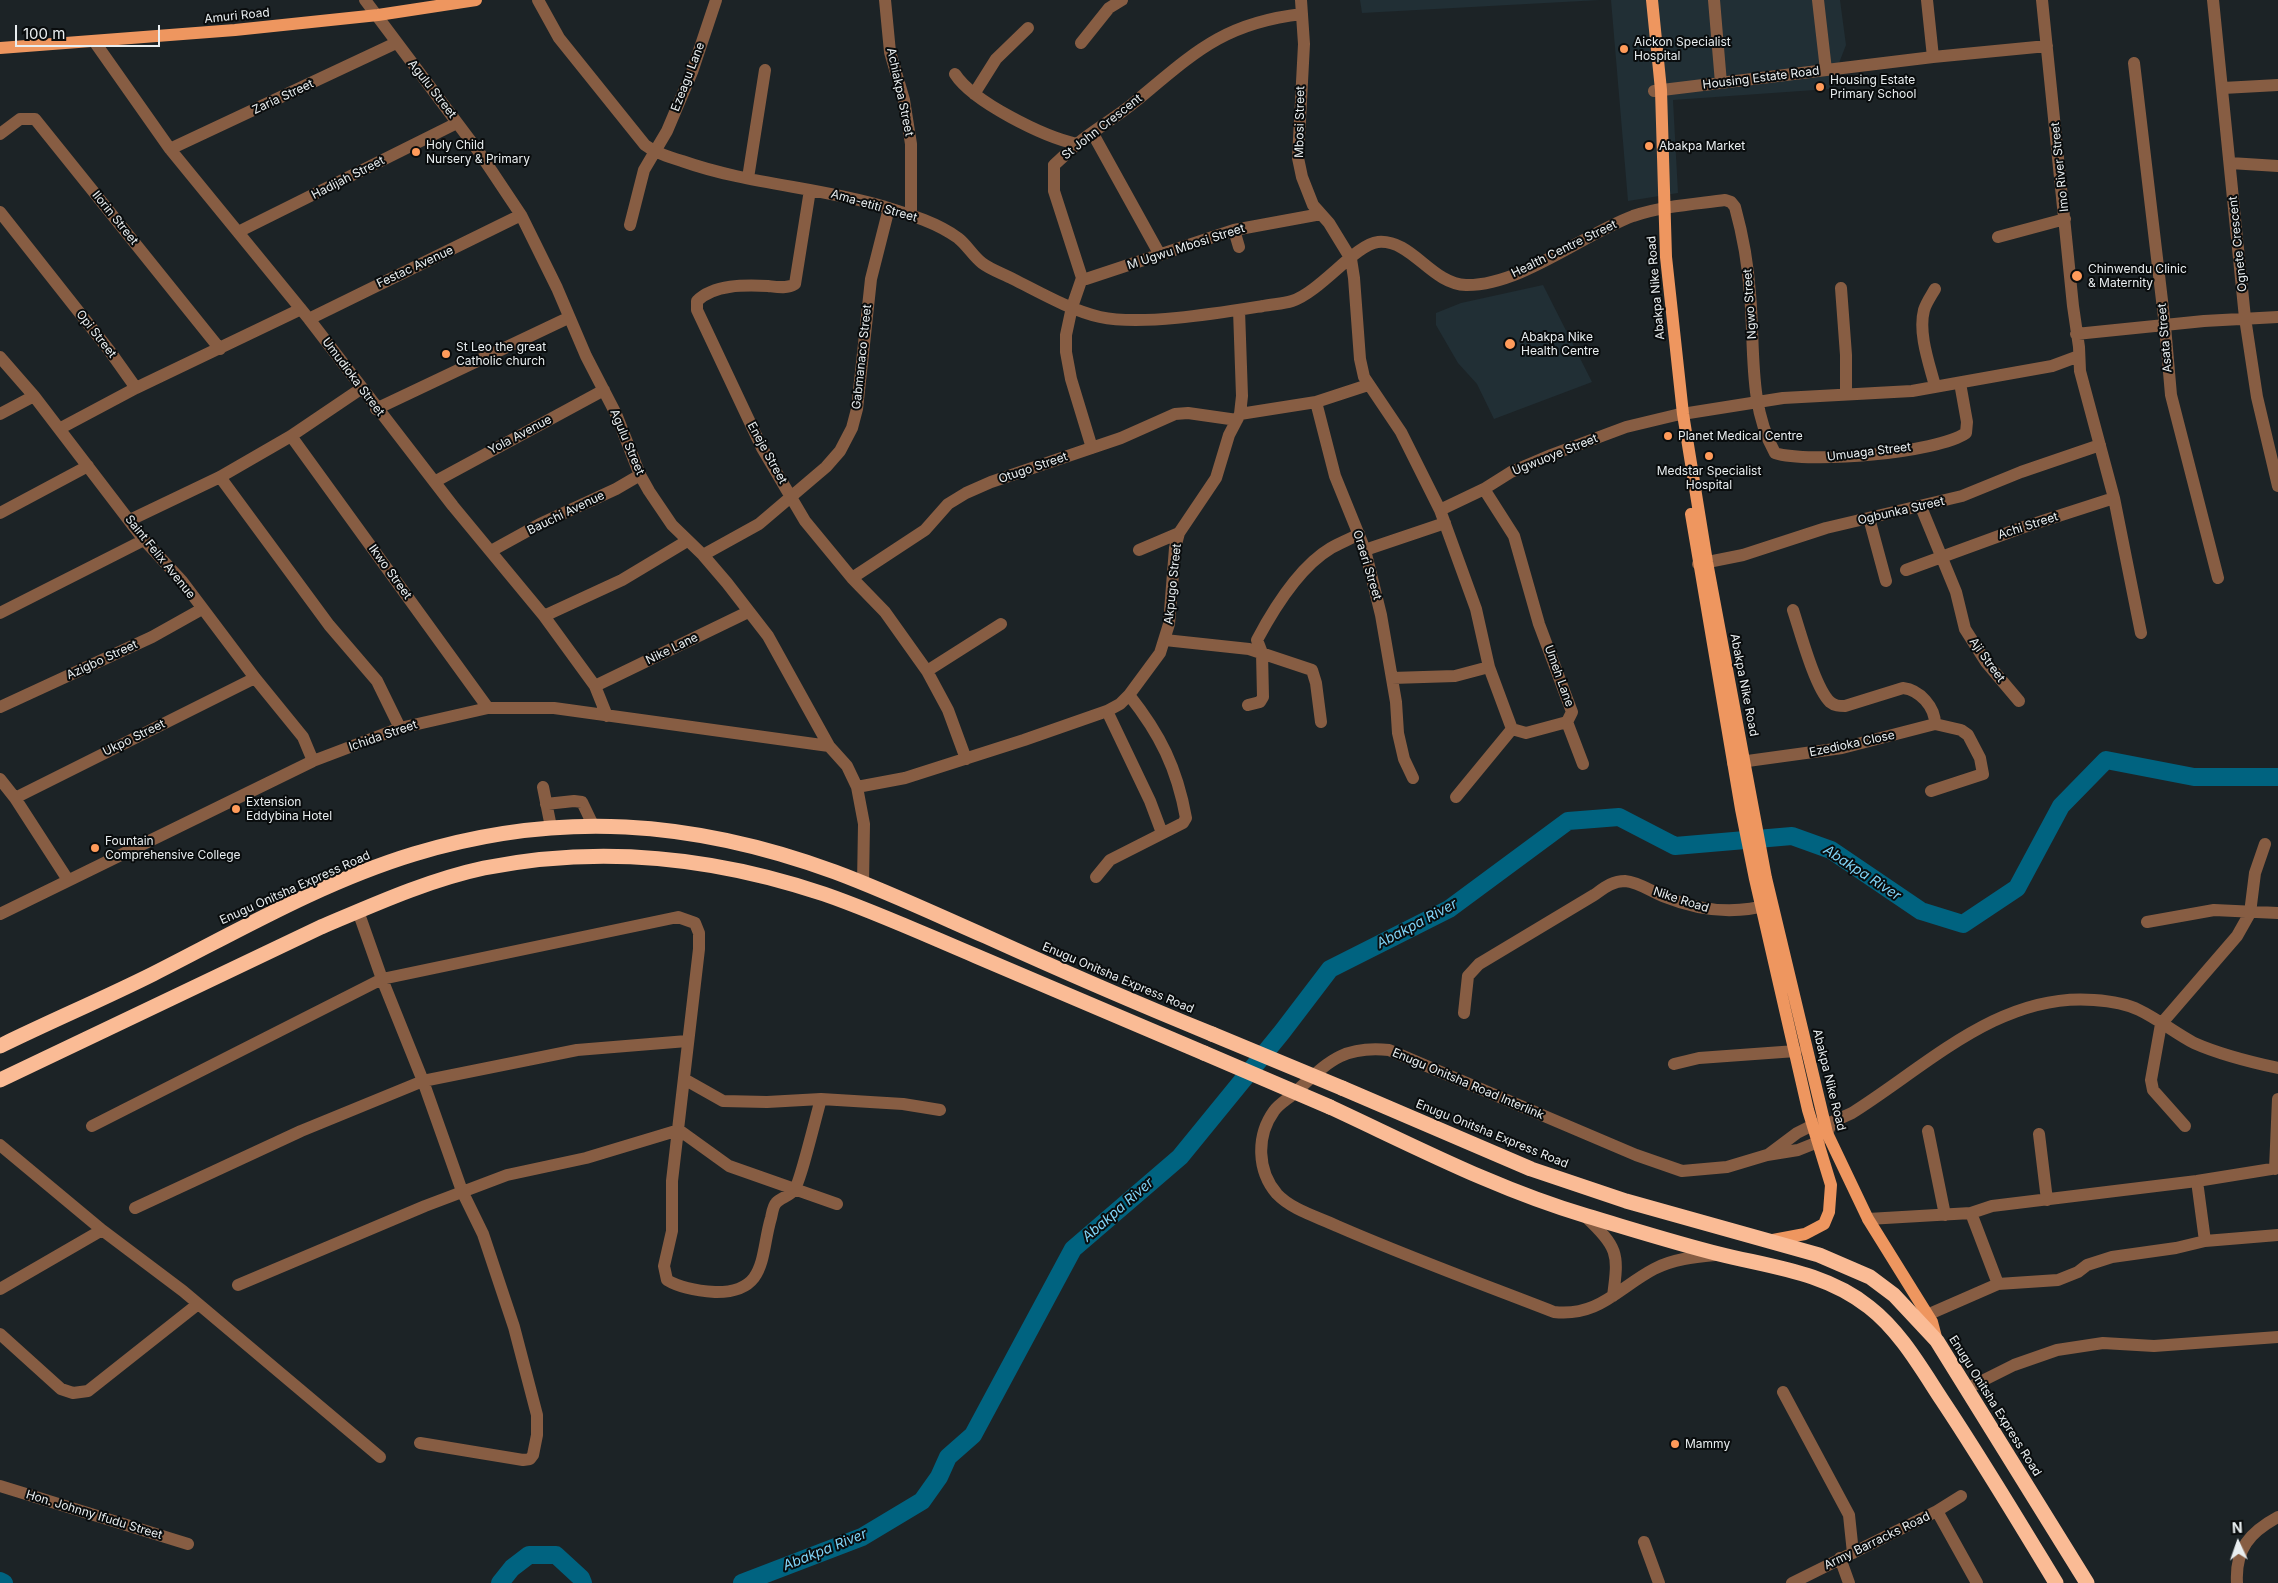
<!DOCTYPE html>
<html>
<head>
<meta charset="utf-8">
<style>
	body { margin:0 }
	#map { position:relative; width:2278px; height:1583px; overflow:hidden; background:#1c2326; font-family:Inter,sans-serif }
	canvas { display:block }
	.north { position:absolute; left:2213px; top:1518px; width:50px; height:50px; -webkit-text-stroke:4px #090c0d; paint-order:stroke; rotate:357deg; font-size:14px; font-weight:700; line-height:20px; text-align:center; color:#e9eef0 }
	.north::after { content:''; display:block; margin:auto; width:18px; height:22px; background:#e9eef0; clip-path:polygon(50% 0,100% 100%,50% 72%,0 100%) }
	.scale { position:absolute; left:15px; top:25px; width:145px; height:22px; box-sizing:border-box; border:2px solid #e9eef0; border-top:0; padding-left:6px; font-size:15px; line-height:18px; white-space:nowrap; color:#e9eef0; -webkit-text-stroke:4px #090c0d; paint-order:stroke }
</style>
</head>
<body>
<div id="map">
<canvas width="2278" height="1583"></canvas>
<div class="north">N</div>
<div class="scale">100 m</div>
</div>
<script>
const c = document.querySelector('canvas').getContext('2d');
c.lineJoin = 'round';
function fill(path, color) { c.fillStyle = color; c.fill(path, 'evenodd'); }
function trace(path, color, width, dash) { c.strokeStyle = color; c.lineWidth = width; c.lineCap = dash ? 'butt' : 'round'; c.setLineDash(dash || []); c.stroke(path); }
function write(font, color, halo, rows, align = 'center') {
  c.font = font + ' Inter,sans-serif'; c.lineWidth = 4; c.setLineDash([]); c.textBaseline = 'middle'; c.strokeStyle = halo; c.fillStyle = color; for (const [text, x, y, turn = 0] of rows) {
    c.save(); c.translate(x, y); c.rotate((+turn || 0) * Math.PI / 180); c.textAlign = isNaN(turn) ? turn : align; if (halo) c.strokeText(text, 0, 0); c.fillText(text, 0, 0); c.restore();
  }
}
fill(new Path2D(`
	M1360,0H1600L1362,13Z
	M1611,0H1840L1846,45L1829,89L1673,100L1678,193L1628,201Z
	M1543,285L1592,382L1494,419L1477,384L1458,363L1436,325V313L1461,303Z`), '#212f35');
trace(new Path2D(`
	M0,1581L4,1583
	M500,1583L512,1568L529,1555H556L581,1578L583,1583
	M742,1583L862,1537L922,1501L939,1477L948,1457L973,1435L1073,1249L1180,1157L1282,1032L1330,969L1449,909L1568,821L1619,817L1675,846L1792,836L1831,850L1921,911L1963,924L2017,888L2061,806L2106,760L2194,777H2278`), '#006380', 18);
trace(new Path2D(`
	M365,0L479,152L521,215L557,288L586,356L616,414L640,475L649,491L672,525L703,555L727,583L768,636L829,746L847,766L857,787L864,824L863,884
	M538,0L559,38L645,145C656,153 669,157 682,161C747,184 817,187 882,206C908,214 936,222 958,238C967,245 973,256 982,263C991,270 1004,274 1013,279C1041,293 1070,310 1100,317C1142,326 1219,313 1263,306C1272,304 1283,304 1292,301C1320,292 1356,244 1378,242C1412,239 1431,284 1466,285C1520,286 1582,235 1633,216C1662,206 1695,204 1725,200L1731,202L1735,207C1743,236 1748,264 1750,294C1755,347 1748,406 1775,453C1809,464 1937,453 1966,433L1967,422L1960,383
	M885,0L890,52L904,100L911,144V214
	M1301,0L1304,44L1298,158L1302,177L1313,205L1329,223L1351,259L1354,278L1360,359L1364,377L1401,432L1440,510L1476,609L1489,667L1512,729L1526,733L1567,722L1572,712L1539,624L1514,536L1484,489
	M1714,0L1721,83
	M1818,0L1826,70
	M1927,0L1933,57
	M2042,0L2073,306L2079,347L2080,371L2114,498L2141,633
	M2213,0L2245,318L2257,397L2278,486
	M94,41L170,149L309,319L453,506L544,616L595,686L607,716
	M1081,43L1109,8L1122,0
	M2134,63L2165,326L2171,395L2218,578
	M955,74C973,102 1044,137 1077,144
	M2223,88L2278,85
	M1654,91L1933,57L2047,46
	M974,94L996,59L1028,28
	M0,134L20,119H35L220,349
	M1093,134L1160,255
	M170,149L396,43
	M2230,163L2278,166
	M748,178L765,70
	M810,190L795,284C787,289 777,287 768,286C745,285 714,284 697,301V310L762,448L805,521L852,578L885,612L927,671L948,710L966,759
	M0,212L109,350L136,388L59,429
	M630,225L644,170L667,131L692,72L716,0
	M1234,230L1239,247
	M238,232L457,123
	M1998,237L2065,219
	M1082,278L1086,279L1234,230L1321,214
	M1841,288L1846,355V394
	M309,319L521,215
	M2076,334L2204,321L2278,317
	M0,357L34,396L144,540L182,581L255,678L303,737L313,761
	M1935,386C1929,363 1918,333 1924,310C1926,303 1931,296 1935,289
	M136,388L301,309
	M1316,402L1335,476L1365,550L1381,615L1396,702L1398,733L1404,759L1413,778
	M376,409L568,318
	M0,414L34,396
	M1240,414L1316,402L1368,385
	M291,436L488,708
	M1092,448L1071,379L1066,352V335L1072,307L1082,278L1054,191V165C1062,158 1069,151 1077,144C1095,129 1117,117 1136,101C1194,53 1223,23 1302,14
	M220,477L329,625L377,681L400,728
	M436,481L604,390
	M1921,507L1956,592L1965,629L1986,662L2019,701
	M1440,510L1484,489L1511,472L1551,455L1626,427L1676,415L1783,398L1912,391L2052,366L2079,356
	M0,513L88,466
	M1869,518L1886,581
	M130,520L220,477L291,436L362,388
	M1139,550L1179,533
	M1365,550L1445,523
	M491,551L540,524L616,489L640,475
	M703,555L759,524L826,467L840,451L852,428L857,409L871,279L889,208
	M1698,564L1743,555L1826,528L1962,496L2021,472L2100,445
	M1906,570L2021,528L2114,498
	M852,578L925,530L948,504L966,493L991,482L1121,438L1175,414L1188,413L1237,420
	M1793,610C1800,631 1815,688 1830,702C1835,706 1839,706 1845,706L1903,688C1920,690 1935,707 1935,724
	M0,613L144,540
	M544,616L622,580L687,541
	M1165,640L1249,649L1312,670L1316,683L1321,722
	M927,671L1001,624
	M1392,678L1455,676L1489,667
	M595,686L748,612
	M1248,705L1260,702L1263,697L1262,653L1257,640C1274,608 1299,567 1331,548C1340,543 1350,539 1359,534
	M0,707L152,637L202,609
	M1107,711L1150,801L1162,833
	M1567,722L1583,764
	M1733,763L1842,748L1935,724L1961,730L1968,735L1980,758L1983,774L1931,791
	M0,779L15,798L68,880
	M543,787L551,827
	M857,787L905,778L1024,740L1107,711L1120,704L1129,695L1160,653L1169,624L1175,548L1179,533L1216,478L1229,435L1240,414L1242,396L1239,310
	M1456,797L1512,729
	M15,798L255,678
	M546,804L574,801L582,802L593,825
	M1096,877L1110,860L1183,823L1186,818C1177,768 1160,734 1129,695
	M358,911L382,979L423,1081L462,1191L483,1234L514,1327L537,1415V1435L533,1455L530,1459L523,1460L420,1443
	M0,914L313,761L400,728L488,708H554L829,746
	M2147,922L2214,910L2278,913
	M1464,1013L1468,976L1479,964L1594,895C1604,888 1612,881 1625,881C1639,882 1652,892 1665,897C1700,911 1735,915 1771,904
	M1674,1064L1699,1058L1796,1051
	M684,1079L723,1101L767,1102L821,1099L903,1104L940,1110
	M92,1126L382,979L678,917L695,923L699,933V949L672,1181V1231L664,1266L667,1280C680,1288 700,1291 715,1292C768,1293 760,1255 771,1218C772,1214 773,1206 776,1203C780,1198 790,1196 794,1190C800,1184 817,1112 821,1099
	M2185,1126L2153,1090L2151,1080L2161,1024L2237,936L2250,913L2255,873L2265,844
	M679,1130L729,1166L837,1204
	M1928,1131L1945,1215
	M2039,1134L2047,1200
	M0,1145L102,1230L183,1291L380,1457
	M1769,1154L1797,1133L1813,1125L1832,1122L1852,1113C1927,1066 2000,992 2094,1000C2109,1001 2125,1003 2139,1010C2158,1019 2175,1033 2194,1043C2221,1055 2250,1062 2278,1068
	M2275,1169L2278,1099
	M2197,1181L2205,1241
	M135,1208L301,1131L423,1081L577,1050L687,1041
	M1971,1213L1998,1284
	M1585,1216C1618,1248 1619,1252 1613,1296
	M1868,1219L1971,1213L1992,1206L2197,1181L2278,1168
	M1715,1255C1694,1257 1673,1259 1654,1269C1618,1288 1599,1317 1554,1312C1482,1284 1408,1257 1337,1226C1318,1217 1292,1210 1277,1194C1257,1171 1256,1136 1274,1111C1278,1105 1286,1100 1291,1096C1326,1065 1339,1045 1389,1050L1636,1155L1682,1171L1727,1167L1767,1155L1798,1150L1818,1142L1827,1133L1832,1122
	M238,1285L425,1206L507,1175L586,1158L679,1130
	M0,1289L102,1230
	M1927,1315L1998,1284L2058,1280L2078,1272L2087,1265L2112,1257L2176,1248L2205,1241L2278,1235
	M0,1334L61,1389L73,1393L88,1391L198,1304
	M1968,1388L2014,1365L2057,1350L2103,1343L2154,1346L2278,1337
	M1783,1392L1849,1515L1853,1553
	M0,1486L188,1544
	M1937,1511L1977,1583
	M1644,1542L1659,1583
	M1840,1558L1849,1583
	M1792,1583L1937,1511L1961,1496
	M2237,1583C2235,1549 2250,1532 2278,1517`), '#875d43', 12);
trace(new Path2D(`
	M1652,0L1661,90L1666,257L1683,414L1707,562L1766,878L1827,1133L1868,1219L1932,1322L1937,1341
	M0,48L235,30L378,15L476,0
	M1691,514L1741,809L1755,879L1808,1110L1831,1185L1829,1212L1824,1224L1805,1234L1773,1240`), '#ee965f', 12);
trace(new Path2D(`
	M0,1046C51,1021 103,999 153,974C238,931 322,882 414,854C559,810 693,820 835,872C886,891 935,914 985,936C1060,970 1136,1003 1212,1034
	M0,1080L321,927C373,905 428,880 484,868C599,845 714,857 824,894C876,912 926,935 976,956C1052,989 1128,1021 1204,1053
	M1342,1088L1531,1169L1626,1201L1819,1255L1870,1277L1894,1295L1937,1341L2087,1583
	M1330,1107C1414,1146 1498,1190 1587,1216C1631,1229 1675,1243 1719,1254C1771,1267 1825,1272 1869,1307C1900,1331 1921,1368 1942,1400C1982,1460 2019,1522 2056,1583`), '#fabb95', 15);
trace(new Path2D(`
	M1212,1034L1342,1088
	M1204,1053L1330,1107`), '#fabb95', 15);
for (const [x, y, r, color] of [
	[1624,49,5,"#ff9b5a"],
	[1820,87,5,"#ff9b5a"],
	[1649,146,5,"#ff9b5a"],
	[416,152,5,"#ff9b5a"],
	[2077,276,6,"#ff9b5a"],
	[1510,344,6,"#ff9b5a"],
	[446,354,5,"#ff9b5a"],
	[1668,436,5,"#ff9b5a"],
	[1709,456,5,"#ff9b5a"],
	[236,809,5,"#ff9b5a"],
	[95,848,5,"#ff9b5a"],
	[1675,1444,5,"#ff9b5a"]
]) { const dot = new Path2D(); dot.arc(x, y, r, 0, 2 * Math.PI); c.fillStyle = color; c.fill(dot); trace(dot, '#090c0d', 2); }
write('12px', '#e9eef0', '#090c0d', [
	["Amuri Road",237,16,-6],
	["Ezeagu Lane",688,77,-69],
	["Housing Estate Road",1761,78,-7],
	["Agulu Street",432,89,52],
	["Achiakpa Street",900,92,78],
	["Zaria Street",283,97,-25],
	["Mbosi Street",1300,122,-89],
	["St John Crescent",1102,127,-38],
	["Imo River Street",2060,167,-96],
	["Hadijah Street",348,178,-27],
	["Ama-etiti Street",874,206,16],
	["Ilorin Street",115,218,51],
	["Ognete Crescent",2238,244,-96],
	["M Ugwu Mbosi Street",1186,247,-18],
	["Health Centre Street",1564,249,-26],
	["Festac Avenue",415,267,-25],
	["Abakpa Nike Road",1656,288,-95],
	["Ngwo Street",1750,304,-94],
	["Opi Street",96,334,52],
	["Asata Street",2165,338,-95],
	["Gabmanaco Street",862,357,-84],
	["Umudioka Street",353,377,53],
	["Yola Avenue",520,435,-28],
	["Agulu Street",627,442,67],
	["Umuaga Street",1869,452,-7],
	["Eneje Street",767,453,61],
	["Ugwuoye Street",1555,455,-22],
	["Otugo Street",1033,468,-19],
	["Ogbunka Street",1901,511,-13],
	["Bauchi Avenue",566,513,-26],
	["Achi Street",2028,526,-18],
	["Saint Felix Avenue",160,557,51],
	["Oraeri Street",1367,565,73],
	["Ikwo Street",390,572,54],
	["Akpugo Street",1173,584,-84],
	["Nike Lane",672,649,-26],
	["Azigbo Street",102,660,-25],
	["Aji Street",1987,660,54],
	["Umeh Lane",1559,676,70],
	["Abakpa Nike Road",1744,685,79],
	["Ichida Street",383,736,-19],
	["Ukpo Street",134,738,-26],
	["Ezedioka Close",1852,744,-12],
	["Enugu Onitsha Express Road",295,888,-24],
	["Nike Road",1681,900,18],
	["Enugu Onitsha Express Road",1118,978,23],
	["Abakpa Nike Road",1829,1080,76],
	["Enugu Onitsha Road Interlink",1468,1084,23],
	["Enugu Onitsha Express Road",1492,1134,22],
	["Enugu Onitsha Express Road",1995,1406,58],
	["Hon. Johnny Ifudu Street",94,1515,17],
	["Army Barracks Road",1877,1541,-26]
]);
write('12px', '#e9eef0', '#090c0d', [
	["Aickon Specialist",1634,42],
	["Hospital",1634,56],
	["Housing Estate",1830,80],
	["Primary School",1830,94],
	["Holy Child",426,145],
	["Nursery & Primary",426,159],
	["Abakpa Market",1659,146],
	["Chinwendu Clinic",2088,269],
	["& Maternity",2088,283],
	["Abakpa Nike",1521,337],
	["Health Centre",1521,351],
	["St Leo the great",456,347],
	["Catholic church",456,361],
	["Planet Medical Centre",1678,436],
	["Medstar Specialist",1709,471,"center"],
	["Hospital",1709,485,"center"],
	["Extension",246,802],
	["Eddybina Hotel",246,816],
	["Fountain",105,841],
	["Comprehensive College",105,855],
	["Mammy",1685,1444]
], 'left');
write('italic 14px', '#80d4f7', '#090c0d', [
	["Abakpa River",1862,873,33],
	["Abakpa River",1417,924,-28],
	["Abakpa River",1118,1210,-41],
	["Abakpa River",825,1550,-22]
]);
</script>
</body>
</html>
